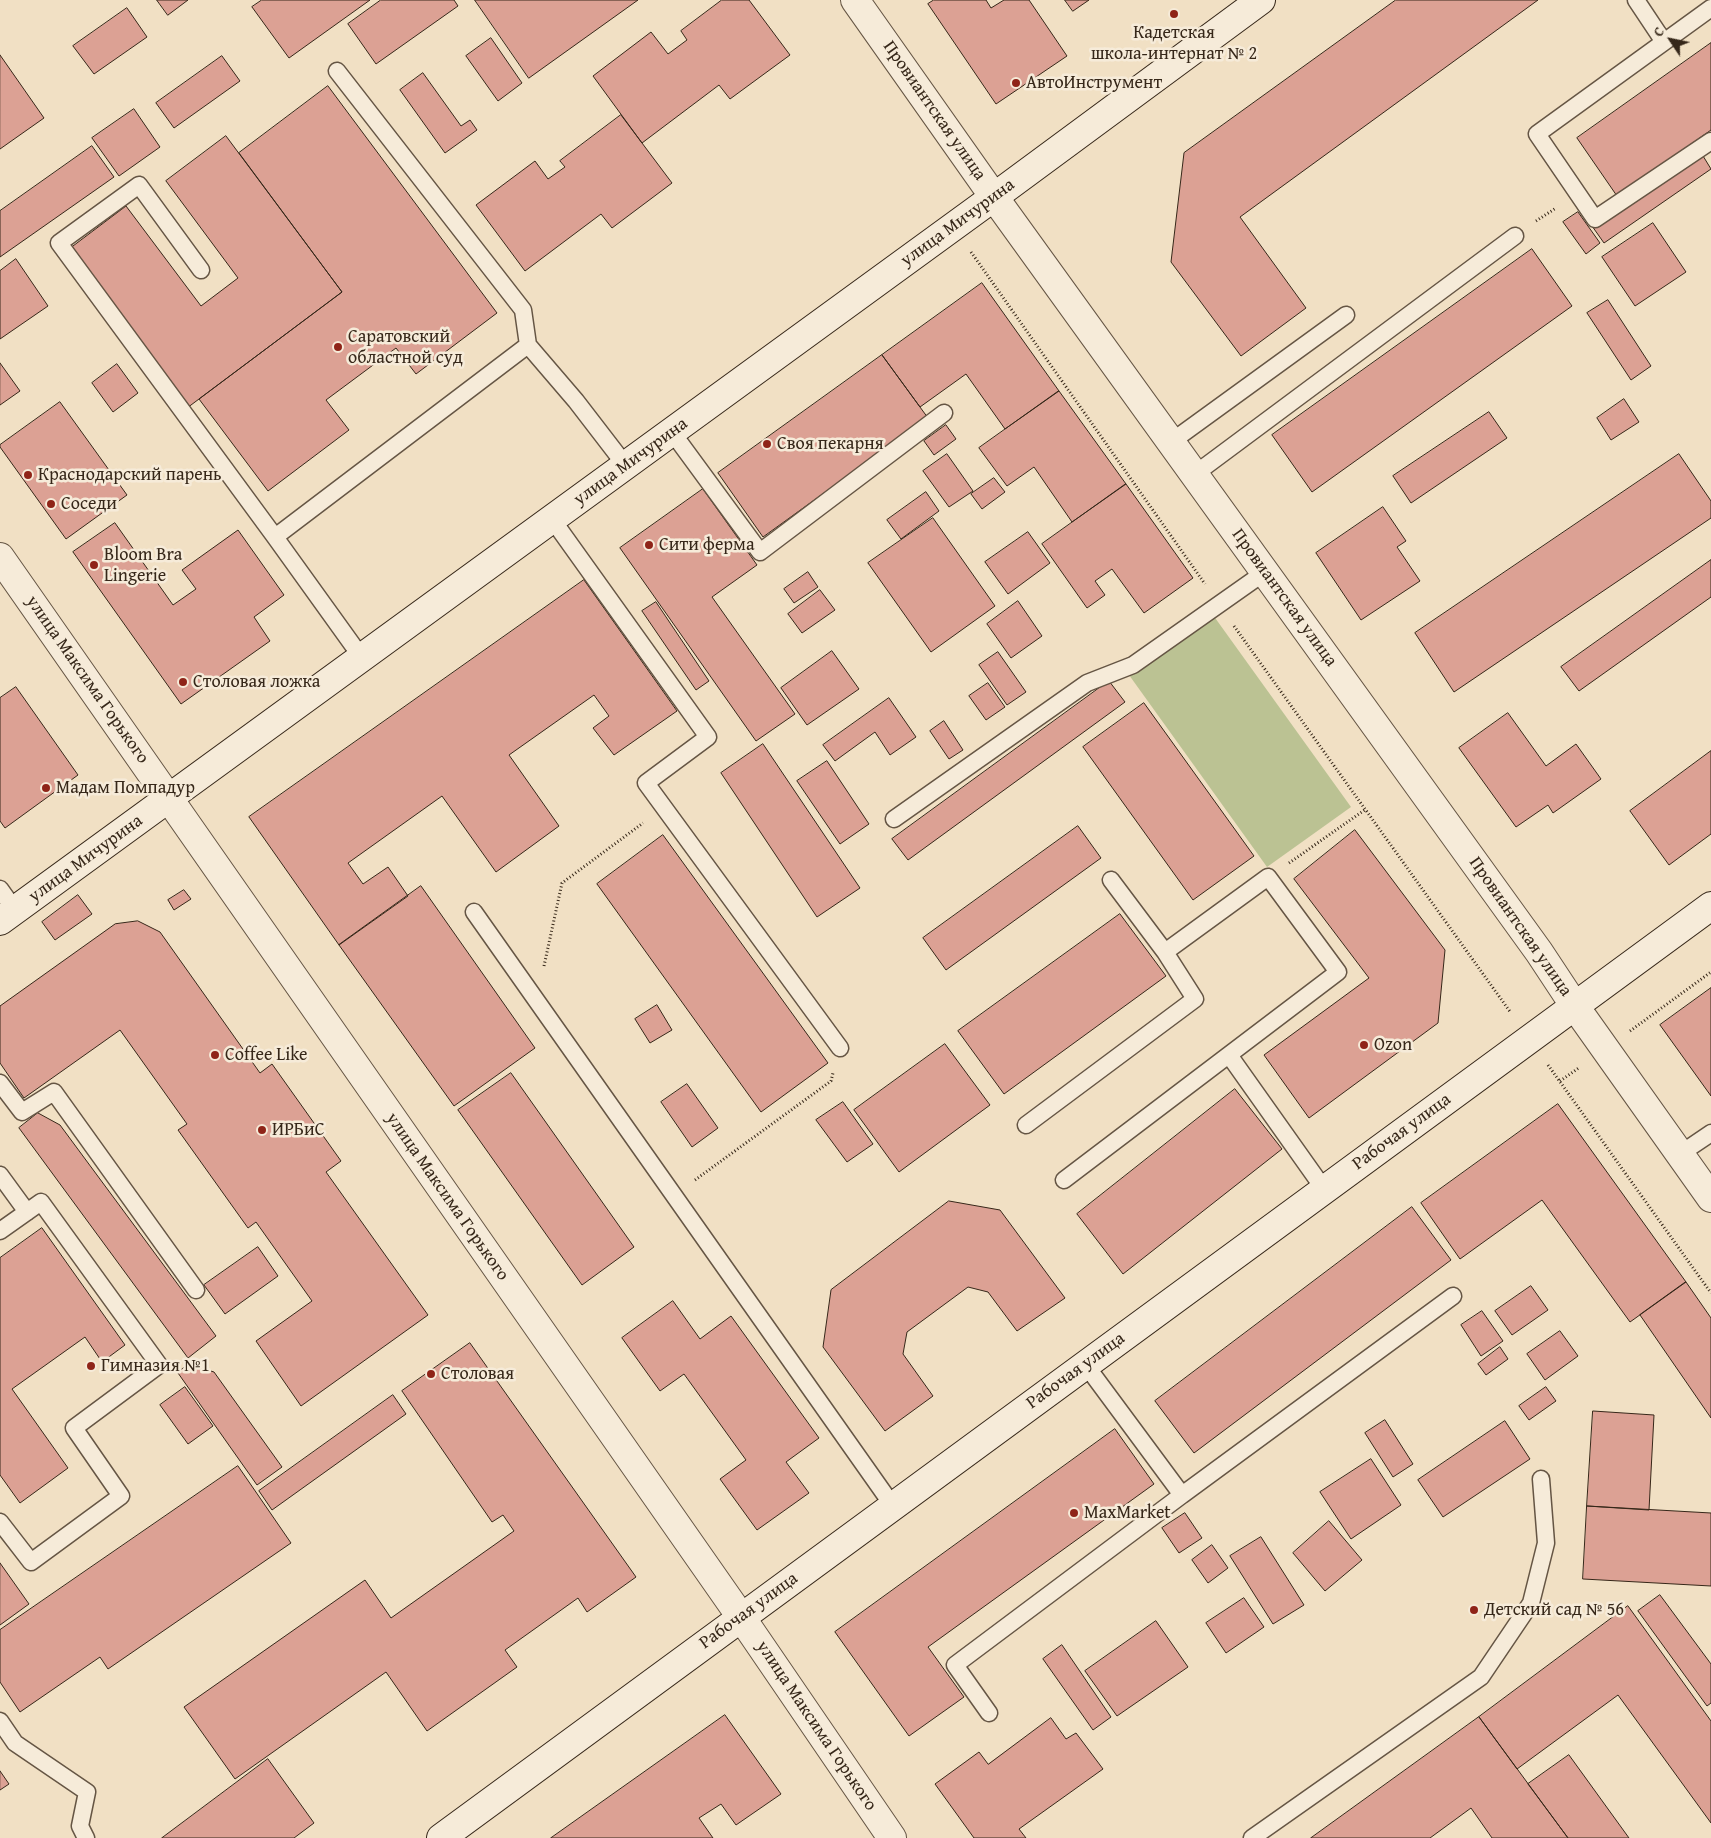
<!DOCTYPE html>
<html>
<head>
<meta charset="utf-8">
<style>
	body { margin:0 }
	#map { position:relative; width:1711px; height:1838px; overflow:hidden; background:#f1e0c4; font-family:"Gentium Book Plus",serif }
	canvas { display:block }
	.north { position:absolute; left:1646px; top:15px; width:50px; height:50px; -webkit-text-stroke:4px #f6ebd9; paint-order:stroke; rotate:304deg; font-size:14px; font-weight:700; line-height:20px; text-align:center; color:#362719 }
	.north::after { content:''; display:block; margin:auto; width:18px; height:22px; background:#362719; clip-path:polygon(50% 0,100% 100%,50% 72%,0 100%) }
</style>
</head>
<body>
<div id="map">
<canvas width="1711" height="1838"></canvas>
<div class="north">С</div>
</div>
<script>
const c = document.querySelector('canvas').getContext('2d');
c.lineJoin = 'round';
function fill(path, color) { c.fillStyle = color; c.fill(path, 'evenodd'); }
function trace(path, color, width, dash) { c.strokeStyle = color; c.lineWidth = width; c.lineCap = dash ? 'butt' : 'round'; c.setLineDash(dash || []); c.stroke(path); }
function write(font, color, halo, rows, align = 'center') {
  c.font = font + ' "Gentium Book Plus",serif'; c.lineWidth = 5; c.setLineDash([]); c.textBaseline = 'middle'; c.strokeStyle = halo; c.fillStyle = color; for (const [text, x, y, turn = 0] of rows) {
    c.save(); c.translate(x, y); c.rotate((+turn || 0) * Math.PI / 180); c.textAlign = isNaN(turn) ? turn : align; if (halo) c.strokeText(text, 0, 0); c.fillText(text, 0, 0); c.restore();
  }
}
fill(new Path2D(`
	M1213,615L1351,807L1267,867L1129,675Z`), '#bbc293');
const building = new Path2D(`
	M157,0H188L168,15Z
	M262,0H370L289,58L252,7Z
	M381,0H454L458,6L376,64L348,24Z
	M475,0H638L529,78Z
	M722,0H749L790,55L730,99L719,85L642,143L593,76L651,32L668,54L687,40L681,31Z
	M934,0H986L991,8L1004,0H1029L1067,56L996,104L928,4Z
	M1065,0H1089L1073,11Z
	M1396,0H1538L1240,217L1306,308L1241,356L1171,262L1184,153Z
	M127,8L147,37L94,74L73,46Z
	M491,38L522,83L498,101L466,56Z
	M1711,43V130L1617,196L1577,138Z
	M0,55L44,118L0,149Z
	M222,56L240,81L174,128L156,103Z
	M423,73L461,126L470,120L477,130L445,153L400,90Z
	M328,86L497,313L416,374L396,348L326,400L349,430L268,491L199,399L342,292L239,153Z
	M134,109L160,147L119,176L92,138Z
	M621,115L672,183L612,228L601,214L525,271L476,205L535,161L548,179L565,167L560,161Z
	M226,136L342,292L187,408L69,249L126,206L201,306L238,278L166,181Z
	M92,146L114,177L0,257V211Z
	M1700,151L1711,169L1604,243L1592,226Z
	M1578,212L1600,243L1586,254L1563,222Z
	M1653,223L1686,272L1635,306L1602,257Z
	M1532,249L1572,306L1312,492L1272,435Z
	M16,259L48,306L0,339V271Z
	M982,283L1059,391L1005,429L966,374L920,407L882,355Z
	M1608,300L1651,366L1631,380L1587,313Z
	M882,355L928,418L763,537L718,473Z
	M0,363L20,391L0,405Z
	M117,364L138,393L113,412L92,383Z
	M1059,391L1126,484L1072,522L1034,467L1007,486L979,448Z
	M1624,399L1639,422L1611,440L1597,418Z
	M60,402L127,495L66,539L0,447V445Z
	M1489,412L1507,438L1411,503L1393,476Z
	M946,425L956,439L934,455L924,441Z
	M947,454L973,491L949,507L923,471Z
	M1679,454L1711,501V518L1454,692L1415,633Z
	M994,478L1005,492L982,509L971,494Z
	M1126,484L1193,578L1144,613L1112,569L1095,581L1105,595L1087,608L1042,544Z
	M703,489L757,565L712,597L795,714L756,741L620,548Z
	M926,492L939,511L901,539L887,520Z
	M1383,507L1406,541L1397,547L1420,581L1361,620L1316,553Z
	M933,518L995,606L931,652L868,563Z
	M115,523L173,605L196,589L182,570L238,530L284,595L254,617L270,641L181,704L73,552Z
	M1028,532L1050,563L1008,594L985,562Z
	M1711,560V597L1579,691L1561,667Z
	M808,572L818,587L794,603L784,589Z
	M584,580L677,711L614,755L593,728L609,716L594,695L509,755L559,826L496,872L442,796L348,863L363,884L388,867L408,896L339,945L249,817Z
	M820,590L835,610L802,633L788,614Z
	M1018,601L1042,636L1011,658L987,624Z
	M656,602L709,681L696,690L642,611Z
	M832,651L859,689L807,725L781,688Z
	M998,652L1026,692L1007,705L979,665Z
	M1109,681L1125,702L908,860L892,839Z
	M988,683L1005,707L986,720L969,696Z
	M16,687L78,775L5,828L0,821V698Z
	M889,698L916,737L890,755L875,732L835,761L823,745Z
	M1144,703L1254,856L1193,900L1083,747Z
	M1508,713L1546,766L1576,744L1601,779L1553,813L1548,805L1516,827L1459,748Z
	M944,721L963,750L949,759L930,731Z
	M763,744L860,888L817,917L721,773Z
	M1711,751V834L1669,865L1630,811Z
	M827,761L869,824L840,844L797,781Z
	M1078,826L1101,858L946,970L923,938Z
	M1355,830L1445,950L1438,1023L1309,1118L1264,1055L1369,978L1294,879Z
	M663,835L828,1063L761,1112L597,884Z
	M421,886L535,1048L454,1106L339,945Z
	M184,890L191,899L174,910L168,900Z
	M78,895L92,914L55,940L42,922Z
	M1120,914L1166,976L1004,1094L958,1031Z
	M138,921L160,932L260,1073L272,1064L341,1161L326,1172L428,1315L301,1406L256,1341L312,1301L256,1222L248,1228L178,1130L187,1124L120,1030L24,1098L0,1063V1006L115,924Z
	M1711,988V1096L1660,1025Z
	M657,1005L672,1030L650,1043L635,1019Z
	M945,1044L990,1105L899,1172L854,1110Z
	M511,1073L634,1247L582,1285L458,1110Z
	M687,1084L718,1128L692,1147L661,1102Z
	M1235,1089L1282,1149L1123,1274L1077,1214Z
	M843,1102L873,1144L847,1162L816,1120Z
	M1558,1104L1686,1282L1630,1322L1542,1200L1460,1259L1421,1203Z
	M38,1113L60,1125L216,1336L188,1358L19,1128Z
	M949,1201L1000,1210L1065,1298L1017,1331L988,1292L968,1287L907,1332L903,1354L933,1396L885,1431L823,1347L831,1290Z
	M1412,1207L1451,1260L1194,1453L1155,1401Z
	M42,1228L125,1345L102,1362L85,1337L12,1389L68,1468L20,1503L0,1475V1258Z
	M258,1247L278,1276L225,1314L204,1285Z
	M1686,1282L1711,1318V1418L1640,1315Z
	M1531,1286L1548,1310L1512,1335L1495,1311Z
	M673,1301L700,1339L731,1316L819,1438L786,1462L809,1493L757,1530L720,1479L746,1460L684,1374L660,1391L622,1338Z
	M1482,1311L1503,1341L1481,1356L1461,1325Z
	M1560,1331L1578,1356L1545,1380L1527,1354Z
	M470,1343L636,1577L587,1612L578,1598L505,1650L517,1667L427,1731L386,1672L235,1779L184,1707L365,1580L391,1618L514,1531L503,1515L492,1522L402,1391Z
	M1500,1347L1508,1359L1486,1375L1478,1364Z
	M188,1364L214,1372L282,1467L257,1485L178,1373Z
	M185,1387L213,1426L188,1444L160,1405Z
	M1546,1387L1556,1401L1529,1420L1519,1406Z
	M393,1395L406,1414L272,1510L259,1491Z
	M1593,1411L1654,1415L1649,1510L1587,1506Z
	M1385,1420L1413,1464L1393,1477L1365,1433Z
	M1505,1421L1530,1459L1443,1517L1418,1480Z
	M1115,1429L1154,1484L928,1647L964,1697L909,1736L835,1632Z
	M1371,1459L1401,1505L1351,1539L1320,1492Z
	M238,1466L291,1543L108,1669L100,1657L20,1712L0,1682V1630Z
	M1587,1506L1711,1513V1586L1583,1579Z
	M1185,1513L1202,1538L1179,1553L1162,1528Z
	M1329,1521L1362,1560L1325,1591L1293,1553Z
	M1261,1537L1304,1605L1273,1624L1230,1556Z
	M1212,1545L1228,1568L1208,1583L1192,1560Z
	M0,1563L29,1604L0,1625Z
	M1660,1595L1711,1664V1703L1707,1706L1638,1611Z
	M1244,1598L1264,1627L1226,1653L1206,1623Z
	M1628,1606L1711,1721V1823L1618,1695L1517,1769L1479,1717Z
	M1156,1621L1188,1667L1117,1716L1085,1671Z
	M1062,1645L1111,1717L1093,1730L1043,1659Z
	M725,1715L781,1794L736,1825L721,1804L699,1818L713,1838H551Z
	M1479,1717L1568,1838H1492L1471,1808L1430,1838H1311Z
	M1051,1718L1066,1739L1076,1733L1103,1769L1019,1829L1026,1838H974L935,1784L979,1752L988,1764Z
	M1569,1755L1629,1838H1568L1528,1784Z
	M268,1759L314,1823L294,1838H162Z
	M0,1771L9,1784L0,1790Z`);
fill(building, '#dca194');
trace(building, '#362719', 1);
const lane = new Path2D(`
	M1636,0L1664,42
	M1711,8L1537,134L1595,219L1711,141
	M337,71L523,310L528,345L576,401L626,466
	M201,270L139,185L59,243L275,537L362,658
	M672,432L760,552L944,413
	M1171,442L1346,315
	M1195,474L1515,236
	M552,519L708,737L646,783L840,1048
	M275,537L528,345
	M894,819L1087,683L1133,665L1265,572
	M0,889L15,910
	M474,912L893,1506
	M1229,1055L1324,1189
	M0,1083L22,1112L54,1092L196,1290
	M1026,1125L1195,999L1165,952
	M1680,1154L1711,1133
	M0,1175L27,1212
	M1064,1180L1338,972L1268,877L1165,952L1111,880
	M0,1231L41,1202L159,1365L74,1428L121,1496L31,1562L0,1522
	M1182,1495L1453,1296
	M989,1713L955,1665L1182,1495L1085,1364
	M0,1721L15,1743L87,1792L80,1826L86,1838
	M1252,1838L1481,1677L1531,1603L1546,1543L1541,1479`);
const street = new Path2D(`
	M855,0L994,197L1539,952L1574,1005L1711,1198
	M0,557L741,1617L892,1838`);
const secondary = new Path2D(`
	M0,921L994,197L1261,0
	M441,1838L1711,906`);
trace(lane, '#655544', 19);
trace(street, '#655544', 30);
trace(secondary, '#362719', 30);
trace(new Path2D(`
	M1536,221L1556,208
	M971,252L1205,584
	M1234,626L1511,1013
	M1289,863L1366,809
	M544,966L562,883L643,823
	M1630,1031L1711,972
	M1548,1065L1711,1293
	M1560,1081L1580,1067
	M695,1180L831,1081L833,1073`), '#362719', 3, [1, 2.5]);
trace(lane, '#f6ebd9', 16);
trace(street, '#f6ebd9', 28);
trace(secondary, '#f6ebd9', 28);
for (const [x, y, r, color] of [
	[1174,14,5,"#8f2418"],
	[1016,83,5,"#8f2418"],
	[338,347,5,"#8f2418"],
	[767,444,5,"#8f2418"],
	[28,475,5,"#8f2418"],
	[51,504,5,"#8f2418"],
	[649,545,5,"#8f2418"],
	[94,565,5,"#8f2418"],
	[183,682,5,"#8f2418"],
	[46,788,5,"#8f2418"],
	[1364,1045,5,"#8f2418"],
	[215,1055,5,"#8f2418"],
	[262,1130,5,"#8f2418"],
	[91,1366,5,"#8f2418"],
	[431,1374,5,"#8f2418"],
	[1074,1513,5,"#8f2418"],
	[1474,1610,5,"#8f2418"]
]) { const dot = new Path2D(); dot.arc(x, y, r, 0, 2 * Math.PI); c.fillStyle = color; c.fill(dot); trace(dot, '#f6ebd9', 2); }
write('18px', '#362719', '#f6ebd9', [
	["Кадетская",1174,33,"center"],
	["школа-интернат № 2",1174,54,"center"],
	["АвтоИнструмент",1026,83],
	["Саратовский",348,337],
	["областной суд",348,358],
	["Своя пекарня",777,444],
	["Краснодарский парень",38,475],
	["Соседи",61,504],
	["Сити ферма",659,545],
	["Bloom Bra",104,555],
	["Lingerie",104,576],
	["Столовая ложка",193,682],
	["Мадам Помпадур",56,788],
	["Ozon",1374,1045],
	["Coffee Like",225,1055],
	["ИРБиС",272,1130],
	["Гимназия №1",101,1366],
	["Столовая",441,1374],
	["MaxMarket",1084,1513],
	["Детский сад № 56",1484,1610]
], 'left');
write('18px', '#362719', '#f6ebd9', [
	["Провиантская улица",934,111,55],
	["улица Мичурина",958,223,-36],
	["улица Мичурина",631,462,-36],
	["Провиантская улица",1284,598,54],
	["улица Максима Горького",87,680,55],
	["улица Мичурина",86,859,-36],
	["Провиантская улица",1520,927,55],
	["Рабочая улица",1402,1132,-36],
	["улица Максима Горького",447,1197,55],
	["Рабочая улица",1076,1371,-36],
	["Рабочая улица",749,1611,-36],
	["улица Максима Горького",816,1726,56]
]);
</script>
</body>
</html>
